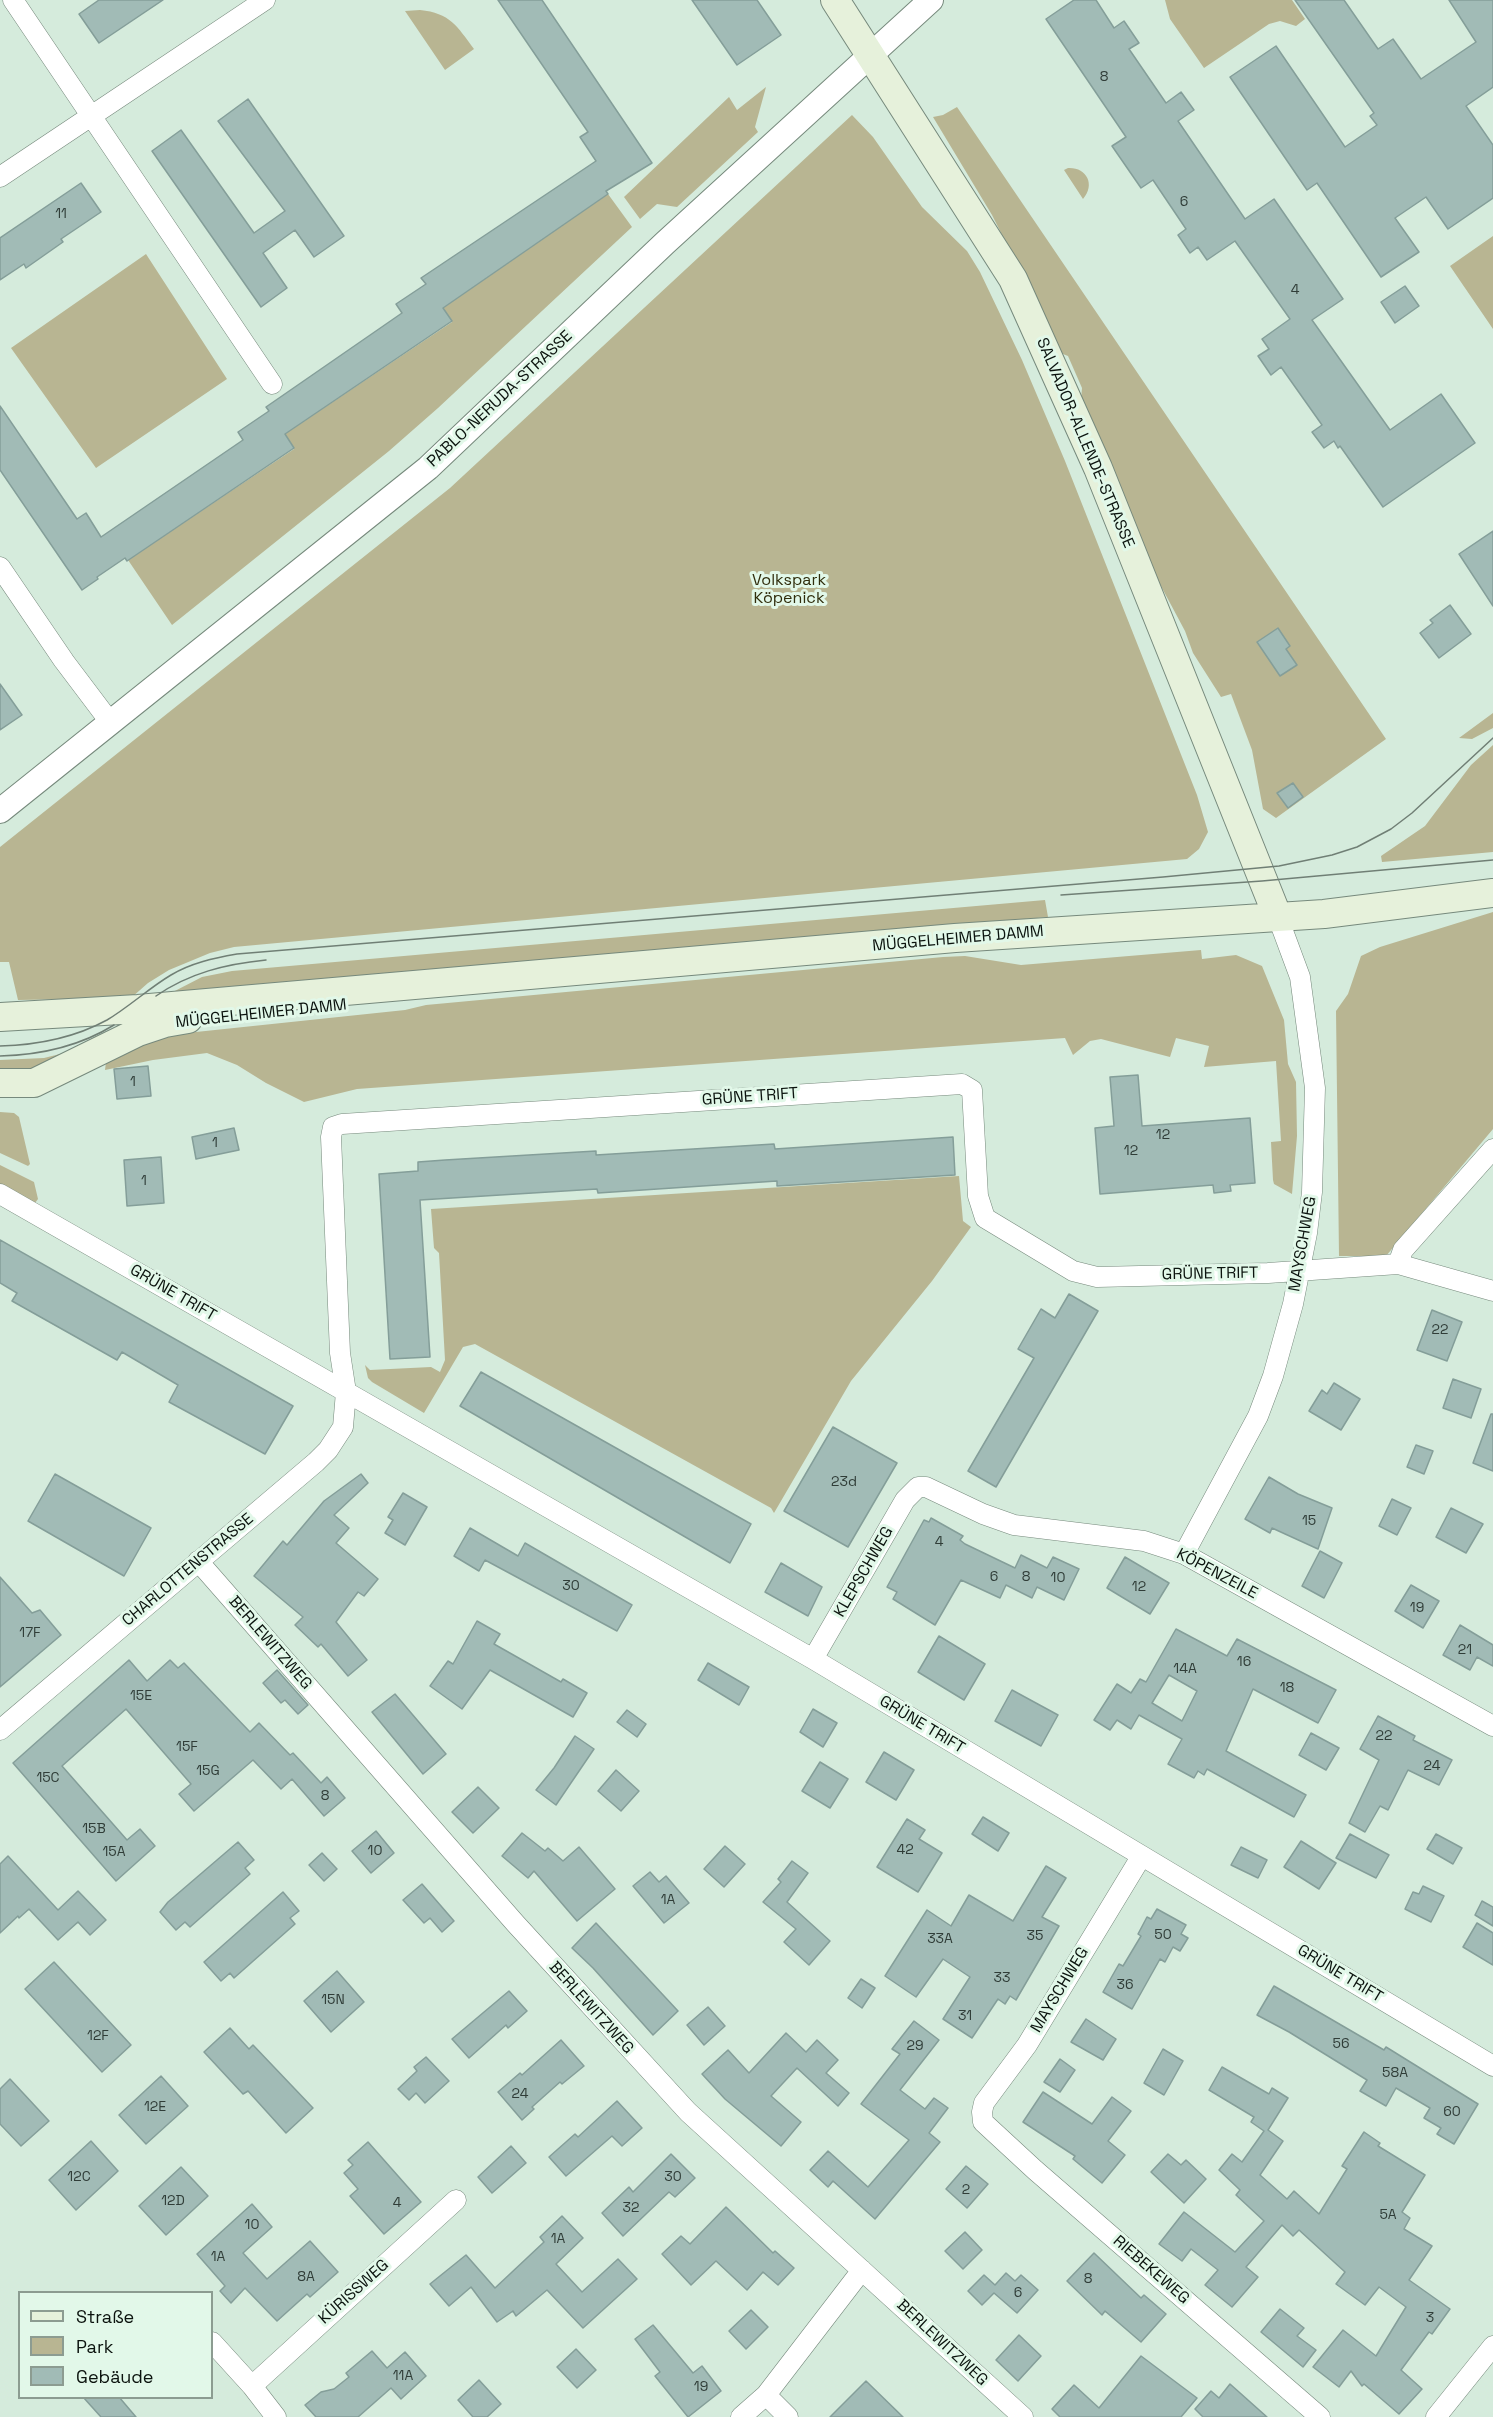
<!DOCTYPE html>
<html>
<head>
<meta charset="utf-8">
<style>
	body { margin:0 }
	#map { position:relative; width:1493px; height:2417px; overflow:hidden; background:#d5ebdc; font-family:"Space Grotesk",sans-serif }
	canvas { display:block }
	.legend { position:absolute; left:18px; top:2291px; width:195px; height:108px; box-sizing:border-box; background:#e2f8e9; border:2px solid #8c9c91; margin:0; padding:8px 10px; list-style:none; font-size:18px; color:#0b130e }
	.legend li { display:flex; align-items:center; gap:12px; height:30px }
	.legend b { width:30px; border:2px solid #8c9c91 }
</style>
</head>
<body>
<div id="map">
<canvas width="1493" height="2417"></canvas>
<ul class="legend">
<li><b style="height:8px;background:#e6f1db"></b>Straße</li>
<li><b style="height:16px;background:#b8b592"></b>Park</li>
<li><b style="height:16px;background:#a1bbb6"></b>Gebäude</li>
</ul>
</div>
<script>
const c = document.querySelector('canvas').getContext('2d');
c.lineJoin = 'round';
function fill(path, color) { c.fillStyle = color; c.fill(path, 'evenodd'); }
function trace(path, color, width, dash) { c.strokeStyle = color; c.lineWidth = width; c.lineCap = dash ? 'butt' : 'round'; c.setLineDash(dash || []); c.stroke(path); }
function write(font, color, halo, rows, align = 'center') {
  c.font = font + ' "Space Grotesk",sans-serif'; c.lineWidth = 6; c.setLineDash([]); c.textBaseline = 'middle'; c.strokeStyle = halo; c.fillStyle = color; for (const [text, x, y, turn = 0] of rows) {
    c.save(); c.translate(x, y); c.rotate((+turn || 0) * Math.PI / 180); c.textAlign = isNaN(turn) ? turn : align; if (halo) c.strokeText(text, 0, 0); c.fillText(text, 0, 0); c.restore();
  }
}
fill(new Path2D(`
	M1165,0H1292L1305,19L1296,26L1280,21L1269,24L1204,68L1170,19Z
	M420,10C450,13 457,26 474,49L445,70L405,11Z
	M766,87L755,127L758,132L677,207L657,204L640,219L624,197L729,97L737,110Z
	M957,107L1386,739L1276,818L1263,809L1252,750L1231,694L1221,697L1193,653L1185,631L1139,545L1081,400L1082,388L1068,356L1063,354L1058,347L992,215L933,117L943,115Z
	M852,115L873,137L922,207L967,251L980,272L1022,360L1065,461L1197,795L1208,832L1199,849L1187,859L234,947L210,953L169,970L148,983L131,998L18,1000L9,962H0V847L450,488Z
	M1068,168C1086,167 1096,184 1083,199L1064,170Z
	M608,194L632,227L438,408L389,451L172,625L128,560L294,449L285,434L452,322L443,308Z
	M1493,236V329L1450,266Z
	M146,254L227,379L96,468L11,348Z
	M1493,713V728L1472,739L1459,738Z
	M1493,745V852L1382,862L1381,856L1425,826L1471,765Z
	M1045,900L1048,917L169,994L202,977L232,971Z
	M1493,912V1129L1386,1256H1339L1336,1011L1348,994L1361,956L1380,947Z
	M1201,950L1202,959L1236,955L1262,966L1284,1020L1288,1064L1296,1082L1297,1136L1292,1194L1274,1184L1273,1180L1271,1142L1281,1141L1276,1061L1204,1067L1209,1046L1176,1038L1170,1057L1101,1039L1090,1041L1073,1055L1065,1038L357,1089L304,1102L266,1083L237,1065L207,1053L153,1060L105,1070L106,1062L158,1036L405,1010L426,1005L943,957L965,956L1021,965Z
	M72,1051L38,1069L0,1072V1060L44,1058Z
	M0,1112L14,1113L19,1117L30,1164L28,1166L0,1153Z
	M0,1165L34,1182L38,1199L35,1203L0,1185Z
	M959,1176L963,1221L971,1227L932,1281L851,1381L774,1513L771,1508L475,1344L463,1347L424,1413L372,1382L368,1378L365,1365L370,1370L431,1367L440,1372L445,1360L439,1253L434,1248L431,1209Z`), '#b8b592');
const building = new Path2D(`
	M99,0H163L99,43L79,14Z
	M498,0H542L652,163L606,191L608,194L443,308L452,321L285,434L294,448L127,561L125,558L97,577L98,579L82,590L0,470V406L77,519L86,513L101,537L243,440L238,432L269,411L266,407L402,313L396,304L426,284L421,278L596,161L580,137L588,132Z
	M692,0H757L781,35L737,65Z
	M1074,0H1096L1114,28L1124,21L1139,43L1129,49L1166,103L1181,92L1194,110L1178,121L1245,219L1274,199L1343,299L1312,320L1390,430L1441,394L1475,443L1383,507L1340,446L1338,448L1334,441L1324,448L1312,432L1322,425L1281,367L1271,375L1258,356L1269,349L1262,339L1290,319L1235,241L1207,260L1198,247L1190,253L1178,235L1186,229L1153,180L1141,188L1112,146L1126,137L1046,19Z
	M1295,0H1344L1378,49L1393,39L1421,79L1476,42L1449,0H1493V87L1466,106L1493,145V198L1448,229L1426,197L1395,218L1419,252L1381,277L1317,183L1307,190L1230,77L1276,46L1345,147L1377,125L1370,116L1374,113Z
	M248,99L344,236L314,257L295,230L263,253L287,288L261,307L152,151L181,130L254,233L285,211L218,121Z
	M81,183L101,212L61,239L63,242L26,268L24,264L0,280V238Z
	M1405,286L1419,306L1395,323L1381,302Z
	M1493,531V606L1459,554Z
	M1450,605L1471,634L1439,658L1420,633L1433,623L1430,620Z
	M1278,628L1290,646L1286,649L1297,665L1280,676L1257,642Z
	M0,684L22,715L0,730Z
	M1293,783L1303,797L1288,808L1277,793Z
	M148,1066L151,1096L117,1099L114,1069Z
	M1138,1075L1142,1126L1250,1118L1255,1183L1230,1185L1231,1191L1214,1193L1213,1185L1100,1194L1095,1128L1114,1126L1110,1077Z
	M234,1128L239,1150L196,1159L192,1137Z
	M953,1137L955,1175L777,1186V1181L598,1193L597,1189L420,1200L430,1357L390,1359L379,1174L418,1171V1162L445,1160L596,1151V1155L774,1144L775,1149Z
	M161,1157L164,1203L127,1206L124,1160Z
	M0,1240L293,1406L265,1454L169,1402L178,1385L122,1352L117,1360L12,1301L17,1293L0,1283Z
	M1069,1294L1098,1311L996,1487L968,1471L1034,1358L1018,1349L1041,1309L1055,1318Z
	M1432,1310L1462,1322L1447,1361L1417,1350Z
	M481,1372L751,1524L730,1563L460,1406Z
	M1453,1379L1481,1389L1471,1418L1443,1408Z
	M1334,1383L1360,1399L1341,1430L1309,1411L1322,1390L1327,1394Z
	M1491,1414H1493V1471L1473,1463Z
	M833,1427L897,1463L848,1547L784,1511Z
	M1416,1445L1433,1451L1424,1474L1407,1467Z
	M55,1474L151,1528L124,1576L28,1521Z
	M361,1474L368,1483L334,1515L349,1528L336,1543L378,1579L364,1596L358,1592L336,1622L367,1660L348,1676L321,1644L318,1647L295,1625L303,1617L254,1576L283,1541L287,1545L324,1501Z
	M1269,1477L1298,1494L1332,1508L1318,1549L1272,1528L1270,1533L1245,1519Z
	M403,1493L427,1507L405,1545L385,1533L393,1520L388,1517Z
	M1392,1499L1411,1508L1397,1535L1379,1526Z
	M1451,1508L1483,1524L1466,1553L1436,1537Z
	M931,1518L963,1536L960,1540L965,1544L1015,1568L1021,1555L1047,1568L1053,1557L1079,1569L1064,1600L1037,1587L1032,1598L1006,1585L1000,1598L961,1580L935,1625L893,1599L897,1592L887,1587L924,1520L929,1522Z
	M470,1528L518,1556L525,1543L632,1605L617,1631L485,1560L479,1571L454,1556Z
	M1320,1551L1342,1563L1324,1598L1302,1586Z
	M1125,1557L1169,1583L1150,1614L1107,1588Z
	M781,1563L822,1587L808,1616L765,1592Z
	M0,1577L32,1613L40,1610L61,1635L0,1687Z
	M1411,1585L1439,1601L1423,1628L1395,1611Z
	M477,1621L500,1634L494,1644L561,1682L563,1679L587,1693L573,1717L490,1670L462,1709L430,1686L448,1661L453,1664Z
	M1460,1625L1493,1645V1666L1477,1657L1470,1670L1443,1655Z
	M1176,1629L1227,1656L1237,1639L1336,1690L1318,1723L1253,1689L1226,1751L1306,1795L1294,1817L1207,1769L1204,1775L1198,1771L1194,1778L1168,1764L1182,1739L1139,1715L1131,1729L1117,1720L1110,1730L1094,1720L1117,1684L1131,1693L1140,1679L1146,1682ZM1169,1675L1197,1691L1182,1721L1152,1703Z
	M939,1636L985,1664L964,1700L918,1672Z
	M129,1660L147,1681L170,1660L178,1668L184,1663L250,1732L259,1723L290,1755L293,1753L321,1783L327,1777L345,1798L324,1816L292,1779L281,1789L253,1760L194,1811L179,1794L191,1784L126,1709L62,1766L127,1840L140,1829L155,1846L116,1881L13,1763Z
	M708,1663L749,1687L739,1705L698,1680Z
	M277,1670L308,1705L298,1714L285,1700L281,1703L263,1683Z
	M1012,1690L1058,1715L1041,1746L995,1721Z
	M395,1694L446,1754L423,1774L372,1712Z
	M813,1709L837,1723L823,1747L800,1732Z
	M627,1710L646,1724L637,1737L617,1722Z
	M1378,1716L1415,1736L1413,1740L1452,1760L1439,1785L1408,1770L1388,1810L1380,1806L1365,1832L1349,1823L1379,1760L1360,1749Z
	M1311,1733L1339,1748L1326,1770L1299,1755Z
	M575,1736L594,1749L556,1805L536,1790L554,1768Z
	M884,1752L914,1770L896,1800L866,1782Z
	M820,1762L848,1779L830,1808L802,1791Z
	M616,1770L639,1791L621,1811L598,1791Z
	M478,1787L499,1808L473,1833L452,1812Z
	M983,1817L1009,1833L998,1851L972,1834Z
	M907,1819L925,1830L919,1839L942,1853L918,1892L877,1867Z
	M376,1831L394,1853L371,1873L352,1851Z
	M522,1833L545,1851L548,1848L563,1861L579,1847L615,1889L577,1921L534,1871L528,1878L502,1856Z
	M1350,1834L1389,1855L1376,1878L1336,1858Z
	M1436,1834L1462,1848L1453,1864L1427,1849Z
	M1301,1841L1336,1863L1319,1889L1284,1867Z
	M238,1842L254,1860L245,1868L250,1874L190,1927L185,1922L176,1930L160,1912L168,1902Z
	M725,1846L745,1864L724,1887L704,1869Z
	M1241,1847L1267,1860L1258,1878L1231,1865Z
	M322,1853L337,1869L324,1881L309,1865Z
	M8,1856L58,1910L78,1891L106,1920L90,1935L78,1922L58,1940L29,1909L19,1918L18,1916L0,1933V1864Z
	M792,1861L808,1873L787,1902L830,1941L809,1965L784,1942L796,1929L763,1902L781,1882L778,1879Z
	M1046,1866L1066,1878L1042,1917L1059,1926L1016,2000L1010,1996L1005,2004L998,1999L972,2038L943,2019L970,1977L943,1959L916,1997L885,1976L927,1910L951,1926L969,1895L1013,1921Z
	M650,1872L659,1882L666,1876L689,1903L664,1923L633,1886Z
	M422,1884L454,1921L442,1932L430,1918L424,1923L403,1900Z
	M1423,1886L1444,1896L1431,1922L1405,1909L1413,1892L1419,1894Z
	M283,1892L299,1911L290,1918L295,1924L234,1978L230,1973L221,1981L204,1962Z
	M1482,1901L1493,1907V1926L1475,1915Z
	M1157,1909L1186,1925L1181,1934L1188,1938L1180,1951L1173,1947L1165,1962L1160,1959L1132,2009L1103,1992L1119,1964L1123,1966L1141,1936L1138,1934L1147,1917L1151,1919Z
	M596,1923L678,2011L653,2035L593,1968L572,1948Z
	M1477,1923L1493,1933V1965L1463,1947Z
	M54,1962L131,2045L102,2072L25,1989Z
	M337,1971L364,2002L331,2032L304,2001Z
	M861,1979L875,1988L862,2008L848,1998Z
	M1274,1986L1384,2050L1386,2047L1478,2104L1454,2144L1437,2134L1441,2128L1424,2118L1430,2108L1396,2088L1386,2106L1360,2091L1367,2080L1289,2032L1257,2015Z
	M509,1991L527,2011L508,2028L506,2025L469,2058L452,2039Z
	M708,2007L725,2026L704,2045L687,2025Z
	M1086,2019L1116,2039L1103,2060L1071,2042Z
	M914,2021L939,2040L900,2090L925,2109L934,2098L948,2108L929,2133L940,2142L875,2219L833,2181L828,2187L810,2170L828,2151L868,2187L909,2140L861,2104L900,2054L892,2049Z
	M230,2028L249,2049L253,2045L313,2108L286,2133L248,2091L243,2094L204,2052Z
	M786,2033L806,2052L817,2040L838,2060L826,2073L849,2093L838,2106L797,2068L771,2096L801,2122L781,2146L725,2099L702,2074L728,2050L749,2073Z
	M561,2040L584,2066L562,2084L560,2082L532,2107L534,2109L522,2120L498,2092L520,2073L522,2075Z
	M1163,2049L1183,2061L1164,2095L1144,2083Z
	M426,2057L449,2081L425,2103L416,2093L409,2100L398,2089L417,2071L414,2067Z
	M1060,2059L1075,2070L1060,2092L1044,2082Z
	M1222,2067L1269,2094L1272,2088L1288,2098L1268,2130L1283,2141L1260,2175L1287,2199L1294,2191L1319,2214L1347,2169L1342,2166L1364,2132L1380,2143L1378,2146L1425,2175L1402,2212L1410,2218L1404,2229L1432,2246L1409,2280L1450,2309L1432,2334L1429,2332L1401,2370L1422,2389L1399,2414L1364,2384L1362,2386L1351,2371L1339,2387L1313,2367L1343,2330L1376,2356L1406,2307L1379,2287L1365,2305L1336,2284L1345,2272L1299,2230L1293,2236L1282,2225L1246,2267L1258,2277L1232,2307L1205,2285L1218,2270L1191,2249L1182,2261L1159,2244L1184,2212L1235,2252L1264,2221L1236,2195L1240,2190L1219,2170L1232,2154L1242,2162L1264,2131L1251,2122L1254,2117L1209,2090Z
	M161,2076L188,2106L146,2144L119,2115Z
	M10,2079L49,2121L21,2146L0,2124V2089Z
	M1043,2092L1092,2124L1112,2097L1131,2111L1108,2141L1125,2155L1102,2183L1073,2159L1075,2156L1023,2122Z
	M617,2101L642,2128L622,2146L612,2136L566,2176L549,2157L575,2134L578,2137Z
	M91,2141L118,2171L76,2210L49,2180Z
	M368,2142L421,2202L384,2234L350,2196L358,2189L344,2173L353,2165L348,2160Z
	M511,2146L526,2163L492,2193L478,2177Z
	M671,2154L695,2178L675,2197L669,2192L623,2236L602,2213L629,2187L633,2192Z
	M1168,2154L1181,2165L1186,2160L1206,2179L1184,2203L1151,2172Z
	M966,2166L988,2184L967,2208L946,2189Z
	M181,2167L208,2196L166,2235L139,2206Z
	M252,2204L272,2227L243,2253L267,2279L310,2241L338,2272L310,2297L307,2294L277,2321L245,2288L231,2303L220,2291L225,2286L197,2254Z
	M726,2207L773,2253L775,2251L794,2268L778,2285L763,2272L747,2290L716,2261L691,2285L662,2254L681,2236L690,2244Z
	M562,2216L583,2238L556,2264L582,2292L618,2259L637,2279L583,2328L547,2290L516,2316L513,2311L497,2322L471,2287L449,2306L430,2284L466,2255L495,2288L544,2242L540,2237Z
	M965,2232L982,2250L963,2269L945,2251Z
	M1094,2253L1141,2298L1144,2295L1166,2314L1141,2342L1105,2311L1102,2315L1067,2281Z
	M1006,2273L1015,2281L1021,2275L1038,2290L1017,2313L994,2293L982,2305L968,2291L984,2275L995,2285Z
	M1280,2309L1304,2328L1297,2336L1316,2350L1303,2367L1261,2332Z
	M751,2310L768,2327L746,2349L729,2331Z
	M653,2325L693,2373L702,2366L721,2391L688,2417L655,2376L660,2372L635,2339Z
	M1019,2335L1041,2356L1018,2381L996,2360Z
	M576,2349L596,2370L577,2388L557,2367Z
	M372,2351L387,2368L405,2352L426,2376L401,2399L391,2388L358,2417H316L305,2405L321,2392L334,2389L349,2377L346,2373Z
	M1141,2356L1197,2398L1181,2417H1060L1052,2409L1074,2385L1099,2408Z
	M479,2380L501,2404L487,2417H473L458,2400Z
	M866,2381L903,2417H830Z
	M1230,2384L1267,2417H1203L1195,2409L1211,2391L1219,2398Z
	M83,2397H119L136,2417H101Z`);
fill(building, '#a1bbb6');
trace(building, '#849e99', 1.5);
const minor = new Path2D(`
	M13,0L272,384
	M0,177L265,0
	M0,567L64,661L110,722
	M0,1194L813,1659L1493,2066
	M1398,1264L1403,1250L1493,1149
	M1184,1554L1258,1416L1273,1376L1293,1304L1307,1233L1312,1192L1315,1088L1300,977L1277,915
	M198,1561L515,1923L688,2112L1023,2417
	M813,1659L905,1500L918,1487H926L983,1514L1014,1525L1144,1541L1184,1554L1493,1726
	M0,1730L316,1462L328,1450L343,1427L346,1392L340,1353L331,1137L333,1127L342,1124L962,1084L972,1090L978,1196L985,1218L1073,1271L1097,1277L1268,1273L1398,1264L1493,1291
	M1141,1857L1027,2045L984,2103L982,2112L983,2122L1035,2170L1320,2417
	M212,2342L252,2386L276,2417
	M252,2386L456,2200
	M766,2395L788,2417
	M741,2417L766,2395L862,2270
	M1436,2417L1493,2346`);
const tertiary = new Path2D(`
	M0,811L428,468L665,243L931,0`);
const secondary = new Path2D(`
	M835,0L1013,279L1098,468L1277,915
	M0,1017L138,1009L955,938L1324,914L1493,893
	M0,1083H34L138,1032L165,1023L188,1019`);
trace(minor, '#76897c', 21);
trace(tertiary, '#76897c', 26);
trace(secondary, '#76897c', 30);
trace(minor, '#fff', 20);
trace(tertiary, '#fff', 24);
trace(secondary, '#e6f1db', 28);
trace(new Path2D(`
	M1061,895L1262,881L1493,860
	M156,996C189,973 226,964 266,960
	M0,1046C37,1045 74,1038 107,1020C129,1007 149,988 171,975C191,963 214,958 237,954L1163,877L1279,866L1332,855L1357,847L1391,829L1412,813L1493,738
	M0,1056C40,1055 80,1046 114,1025`), '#707f75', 1.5);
write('14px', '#303d38', null, [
	["8",1104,77],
	["6",1184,202],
	["11",61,214],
	["4",1295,290],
	["1",133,1082],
	["12",1163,1135],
	["1",215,1143],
	["12",1131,1151],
	["1",144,1181],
	["22",1440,1330],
	["23d",844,1482],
	["15",1309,1521],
	["4",939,1542],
	["6",994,1577],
	["8",1026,1577],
	["10",1058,1578],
	["30",571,1586],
	["12",1139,1587],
	["19",1417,1608],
	["17F",30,1633],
	["21",1465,1650],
	["16",1244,1662],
	["14A",1185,1669],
	["18",1287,1688],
	["15E",141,1696],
	["22",1384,1736],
	["15F",187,1747],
	["24",1432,1766],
	["15G",208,1771],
	["15C",48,1778],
	["8",325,1796],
	["15B",94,1829],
	["42",905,1850],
	["10",375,1851],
	["15A",114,1852],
	["1A",668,1900],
	["50",1163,1935],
	["35",1035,1936],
	["33A",940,1939],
	["33",1002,1978],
	["36",1125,1985],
	["15N",333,2000],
	["31",965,2016],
	["12F",98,2036],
	["56",1341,2044],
	["29",915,2046],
	["58A",1395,2073],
	["24",520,2094],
	["12E",155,2107],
	["60",1452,2112],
	["12C",79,2177],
	["30",673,2177],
	["2",966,2190],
	["12D",173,2201],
	["4",397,2203],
	["32",631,2208],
	["5A",1388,2215],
	["10",252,2225],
	["1A",558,2239],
	["1A",218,2257],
	["8A",306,2277],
	["8",1088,2279],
	["6",1018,2293],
	["3",1430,2318],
	["11A",403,2376],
	["19",701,2387]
]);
write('16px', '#0b130e', '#e2f8e9', [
	["PABLO-NERUDA-STRASSE",500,399,-43],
	["SALVADOR-ALLENDE-STRASSE",1085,443,67],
	["MÜGGELHEIMER DAMM",958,939,-5],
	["MÜGGELHEIMER DAMM",261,1014,-6],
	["GRÜNE TRIFT",750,1097,-4],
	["MAYSCHWEG",1303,1244,-80],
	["GRÜNE TRIFT",1210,1274,-1],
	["GRÜNE TRIFT",173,1293,30],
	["CHARLOTTENSTRASSE",188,1570,-40],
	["KLEPSCHWEG",864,1572,-60],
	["KÖPENZEILE",1217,1574,28],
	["BERLEWITZWEG",270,1643,49],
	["GRÜNE TRIFT",922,1725,31],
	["GRÜNE TRIFT",1340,1974,31],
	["MAYSCHWEG",1060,1990,-59],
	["BERLEWITZWEG",591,2008,48],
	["RIEBEKEWEG",1151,2270,41],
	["KÜRISSWEG",354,2292,-42],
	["BERLEWITZWEG",942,2343,43]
]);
write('16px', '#302d0c', '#e2f8e9', [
	["Volkspark",789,581],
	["Köpenick",789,599]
]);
</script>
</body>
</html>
